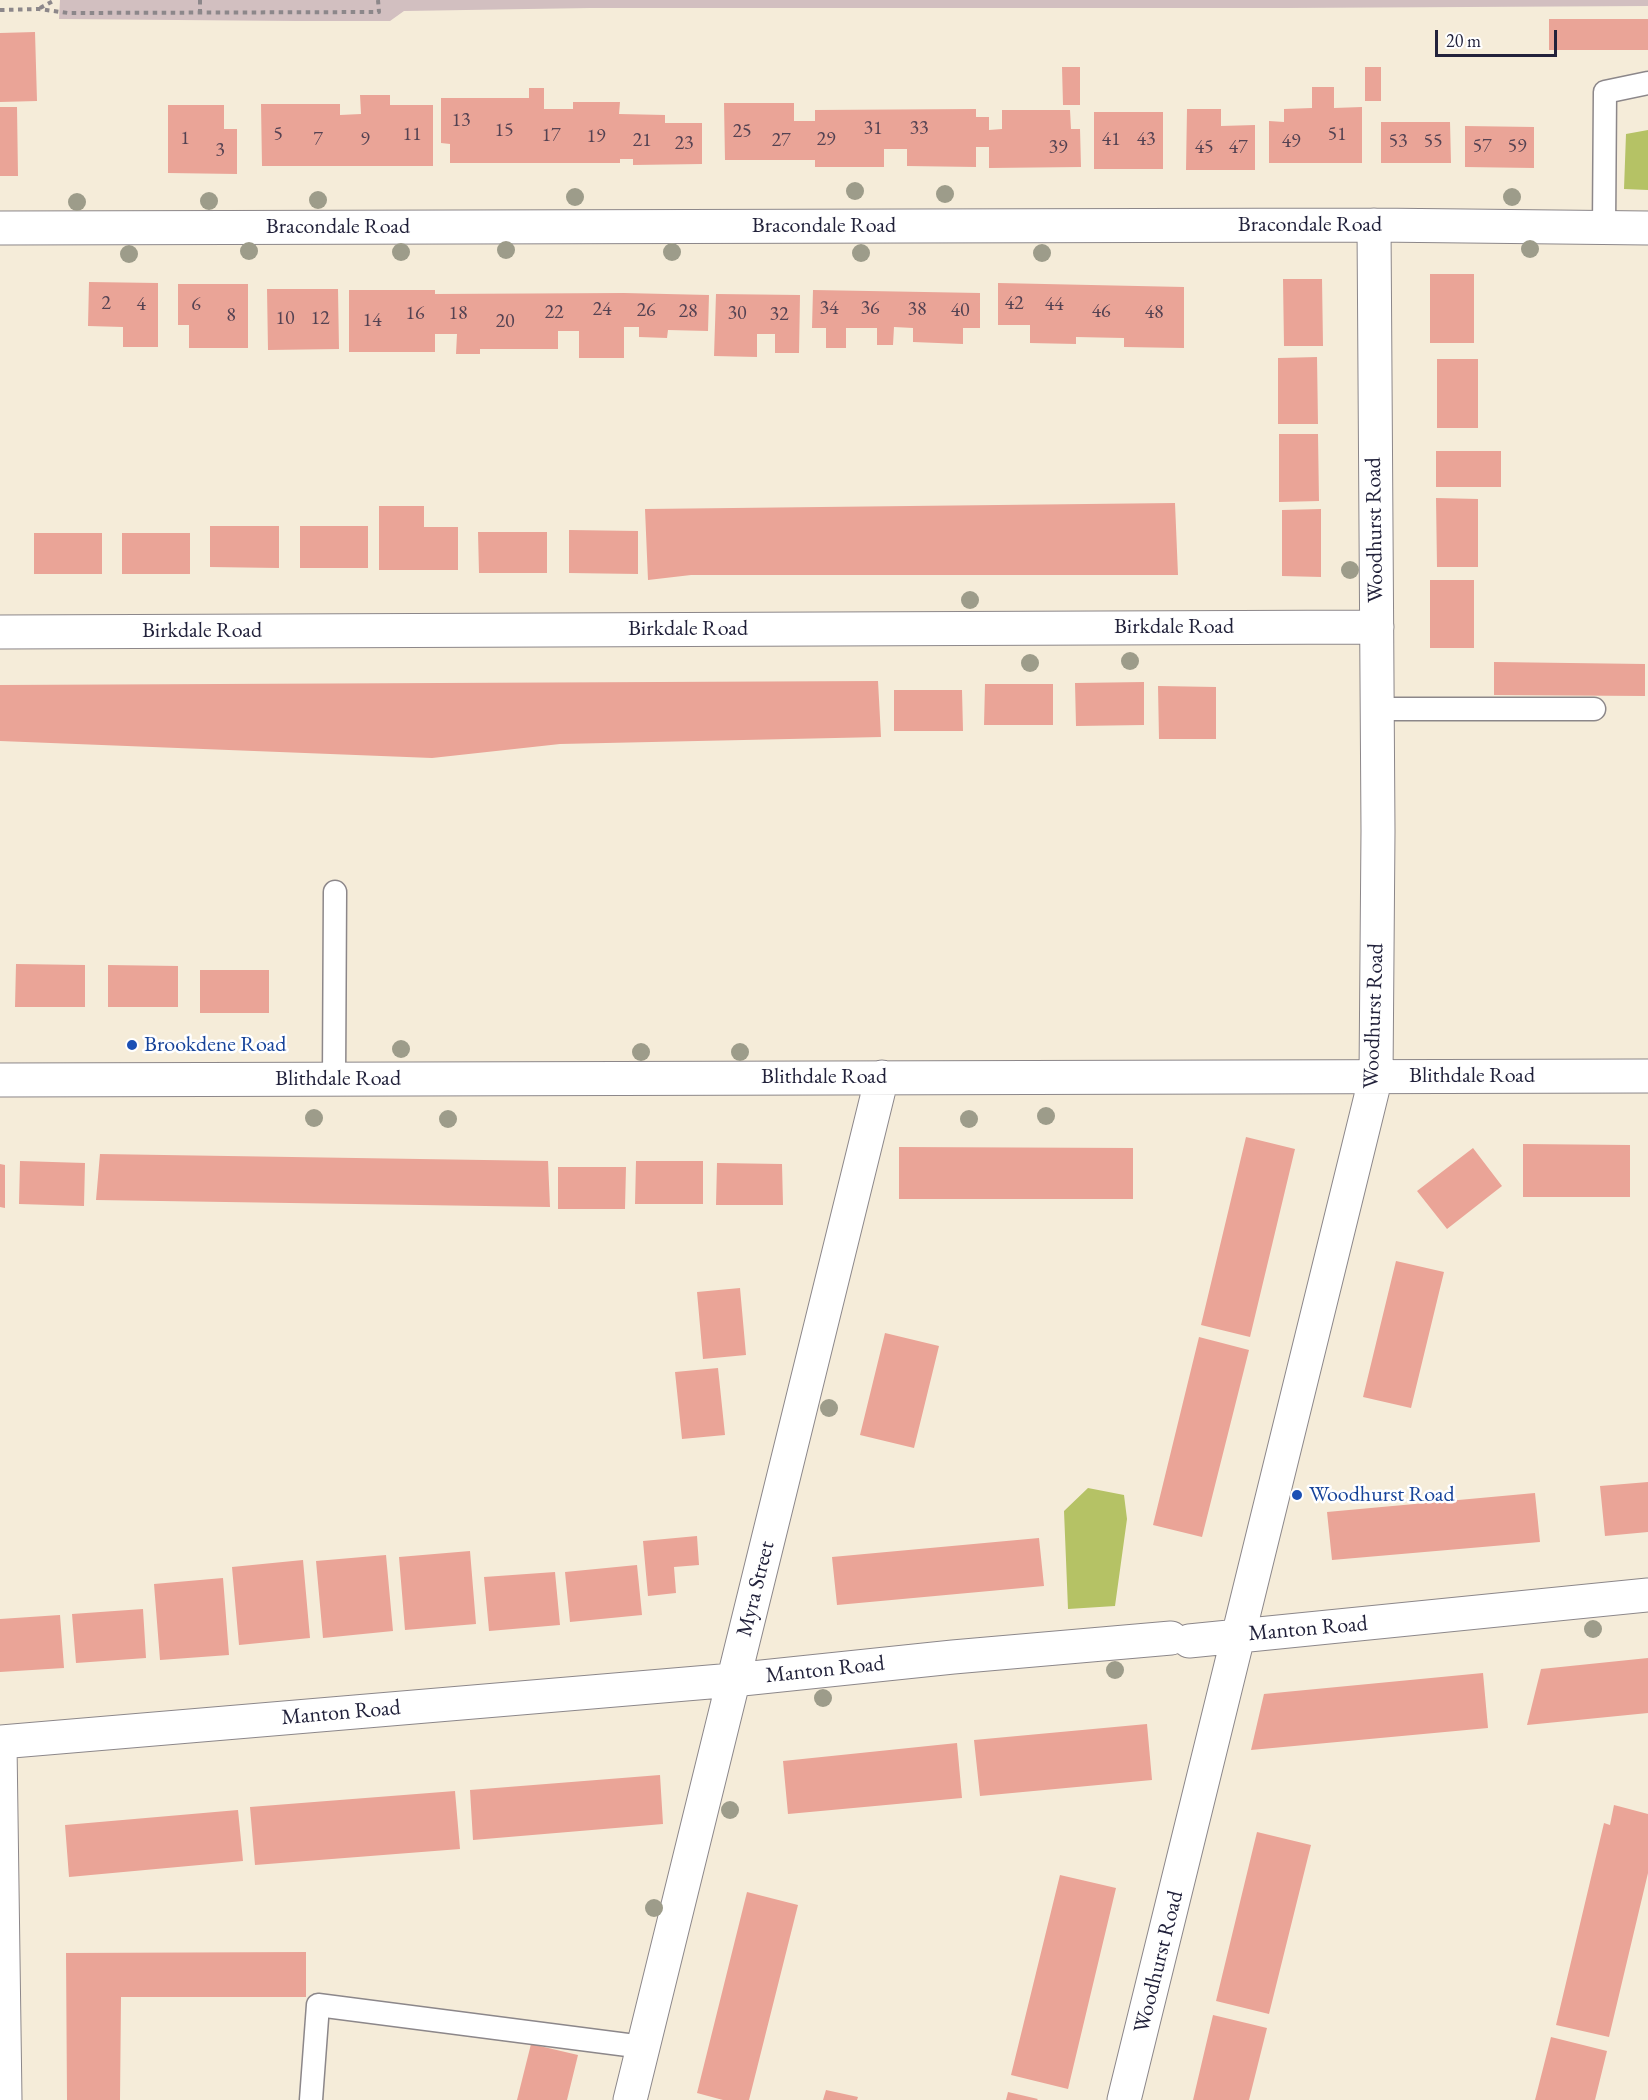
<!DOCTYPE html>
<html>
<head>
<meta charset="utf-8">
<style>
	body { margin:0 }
	#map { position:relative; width:1648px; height:2100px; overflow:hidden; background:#f5ecd9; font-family:"EB Garamond",serif }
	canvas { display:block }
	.scale { position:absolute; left:1435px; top:30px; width:122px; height:27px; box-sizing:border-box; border:3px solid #22223b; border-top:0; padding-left:8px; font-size:18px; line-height:21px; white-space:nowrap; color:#22223b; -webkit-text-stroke:4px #fff; paint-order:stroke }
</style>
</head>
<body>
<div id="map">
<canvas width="1648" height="2100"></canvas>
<div class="scale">20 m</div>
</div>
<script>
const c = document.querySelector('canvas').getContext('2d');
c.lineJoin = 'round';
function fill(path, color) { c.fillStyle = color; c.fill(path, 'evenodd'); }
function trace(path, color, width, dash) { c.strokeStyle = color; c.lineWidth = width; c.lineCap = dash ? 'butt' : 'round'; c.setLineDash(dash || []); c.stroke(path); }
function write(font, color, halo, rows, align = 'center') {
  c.font = font + ' "EB Garamond",serif'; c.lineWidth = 5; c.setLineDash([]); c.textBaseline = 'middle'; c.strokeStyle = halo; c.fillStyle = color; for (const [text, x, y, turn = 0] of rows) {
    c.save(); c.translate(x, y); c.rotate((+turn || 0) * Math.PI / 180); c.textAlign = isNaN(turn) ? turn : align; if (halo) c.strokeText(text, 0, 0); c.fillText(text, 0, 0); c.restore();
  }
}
fill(new Path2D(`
	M60,0H1648V6L1287,8H590L404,11L390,21H296L59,19Z`), '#d2bfc0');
fill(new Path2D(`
	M1648,130V190L1624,189L1626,134Z
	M1088,1488L1124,1495L1127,1519L1115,1606L1068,1609L1064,1511Z`), '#b5c265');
fill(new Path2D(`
	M1549,19H1648V50H1549Z
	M35,32L37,101L0,102V33Z
	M1062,67H1080V105H1063Z
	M1365,67H1381V101H1365Z
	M1312,87H1334V108L1362,107V163H1269V121L1284,122V109L1312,108Z
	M529,88H544V109H573V102H620L619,114L665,115V123H702V164L633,165V159H620V163H450V144L441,143V98H529Z
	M360,95H390V105H433V166H262L261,104H340V115L361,114Z
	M724,103H794V121H815V110L976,109V117H989V130L1002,129V110H1070L1071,129H1080L1081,167L989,168V147H976V167L907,166V149H884V167H815V160H725Z
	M168,105H224V129H237V174L168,173Z
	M0,107H17L18,176H0Z
	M1187,109H1221V126L1255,125V170H1186Z
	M1094,112H1163V169H1094Z
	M1381,122H1450L1451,163H1381Z
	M1465,126L1534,127V168L1465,167Z
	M1430,274H1474V343H1430Z
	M1283,279H1322L1323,346H1284Z
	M89,282L158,283V347H123V327L88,326Z
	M998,283L1184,287V348L1124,347V338L1076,337V344L1030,343V325H998Z
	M178,284H248V348H189V325H178Z
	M267,289H338L339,349L268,350Z
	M349,290H435V294L624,293L709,295L708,331L668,330L667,338L639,337V327H624V358H579V331H558V349H480V354H456L457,334H435V352H349Z
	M813,290L980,293V328H963V344L913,342V328L894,327L893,345H877V328H846V348H826V328H812Z
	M716,294L800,295L799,353H775V334H757V357L714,356Z
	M1317,357L1318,424H1278V358Z
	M1437,359H1478V428H1437Z
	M1279,434H1318L1319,501L1279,502Z
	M1436,451H1501V487H1436Z
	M1436,498L1478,499V567H1437Z
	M1175,503L1178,575H691L648,580L645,509Z
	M379,506H424V527H458V570H379Z
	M1321,509V577L1282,576V510Z
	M210,526H279V568L210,567Z
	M300,526H368V568H300Z
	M569,530L638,531V574L569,573Z
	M478,532H547V573H479Z
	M34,533H102V574H34Z
	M122,533H190V574H122Z
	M1430,580H1474V648H1430Z
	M1494,662L1645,664V696L1494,695Z
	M878,681L881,737L560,744L432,758L0,741V685Z
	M1144,682V725L1076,726L1075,683Z
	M985,684H1053V725H984Z
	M1158,686L1216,687V739H1159Z
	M894,690H962L963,731H894Z
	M16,964L85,965V1007H15Z
	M108,965L178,966V1007H108Z
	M200,970H269V1013H200Z
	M1246,1137L1295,1149L1250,1337L1201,1325Z
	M1523,1144L1630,1145V1197H1523Z
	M899,1147L1133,1148V1199H899Z
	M1473,1148L1502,1186L1447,1229L1417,1191Z
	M100,1154L548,1161L550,1207L96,1200Z
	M20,1161L85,1163L84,1206L19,1204Z
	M636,1161H703V1204H635Z
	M717,1163L782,1164L783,1205H716Z
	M0,1164L5,1165V1208L0,1207Z
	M558,1167H626L625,1209H558Z
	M1396,1261L1444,1272L1411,1408L1363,1397Z
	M740,1288L746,1355L703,1359L697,1292Z
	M885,1333L939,1346L914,1448L860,1435Z
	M1199,1337L1249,1350L1202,1537L1153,1525Z
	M718,1368L725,1435L682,1439L675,1372Z
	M1648,1482V1532L1605,1536L1600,1486Z
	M1535,1493L1540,1542L1332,1560L1327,1512Z
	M697,1536L699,1565L674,1567L676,1593L648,1596L643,1541Z
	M1039,1538L1044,1586L837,1605L832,1557Z
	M470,1551L476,1624L405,1630L399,1557Z
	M386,1555L393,1631L323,1638L316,1561Z
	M303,1560L310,1638L239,1645L232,1567Z
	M637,1565L642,1615L570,1622L565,1572Z
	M555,1572L560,1625L489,1631L484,1577Z
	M223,1578L229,1655L160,1660L154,1584Z
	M143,1609L146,1658L76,1663L72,1614Z
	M60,1615L64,1668L0,1672V1619Z
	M1648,1658V1713L1527,1725L1541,1669Z
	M1483,1673L1488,1728L1251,1750L1264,1694Z
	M1147,1724L1152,1780L980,1796L974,1740Z
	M957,1743L962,1798L788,1814L783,1761Z
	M660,1775L663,1824L473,1840L470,1790Z
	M455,1791L460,1849L255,1865L250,1807Z
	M1614,1805L1648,1814V1873L1609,2037L1556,2025L1604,1823L1610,1825Z
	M238,1810L243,1861L69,1877L65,1825Z
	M1257,1832L1311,1845L1269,2014L1216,2001Z
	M1060,1875L1116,1888L1068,2089L1011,2075Z
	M747,1892L798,1905L749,2100H723L697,2093Z
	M306,1952V1997H121L120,2100H67L66,1953Z
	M1213,2015L1267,2028L1249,2100H1193Z
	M1551,2037L1607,2051L1595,2100H1535Z
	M531,2044L578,2055L567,2100H517Z
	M826,2090L858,2097L857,2100H823Z
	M1008,2092L1038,2099L1037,2100H1006Z`), '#eaa497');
const lane = new Path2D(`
	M1604,228L1605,92L1648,83
	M1378,709H1594
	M334,1079L335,892
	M311,2100L318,2005L643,2047`);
const street = new Path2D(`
	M0,228L1374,225L1648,228
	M0,632L1377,627
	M0,1080L1648,1076
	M1189,1641L1648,1595
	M0,1742L733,1680L953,1657L1171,1638
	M0,1744L5,2100
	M630,2100L882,1077
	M1124,2100L1376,1076L1378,831L1374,225`);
trace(lane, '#8c878a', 25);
trace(street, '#8c878a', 35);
trace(new Path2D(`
	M200,0V12
	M40,8L55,0
	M0,10L39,9L68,13L379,12L378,0`), '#8c878a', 4, [4.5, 4.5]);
trace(lane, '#fff', 22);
trace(street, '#fff', 33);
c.fillStyle = '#9d9c8a';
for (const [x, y] of [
	[855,191],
	[945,194],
	[575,197],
	[1512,197],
	[318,200],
	[209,201],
	[77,202],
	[1530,249],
	[506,250],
	[249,251],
	[401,252],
	[672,252],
	[861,253],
	[1042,253],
	[129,254],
	[1350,570],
	[970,600],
	[1130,661],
	[1030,663],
	[401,1049],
	[641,1052],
	[740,1052],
	[1046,1116],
	[314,1118],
	[448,1119],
	[969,1119],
	[829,1408],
	[1593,1629],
	[1115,1670],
	[823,1698],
	[730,1810],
	[654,1908]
]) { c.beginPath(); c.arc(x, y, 9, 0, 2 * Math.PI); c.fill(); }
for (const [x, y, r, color] of [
	[132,1045,6,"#1a4fb4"],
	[1297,1495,6,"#1a4fb4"]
]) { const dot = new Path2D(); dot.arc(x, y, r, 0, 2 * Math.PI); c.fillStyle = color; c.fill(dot); trace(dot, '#fff', 2); }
write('20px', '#544252', null, [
	["13",461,121],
	["31",873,129],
	["33",919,129],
	["15",504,131],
	["25",742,132],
	["5",278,135],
	["11",412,135],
	["51",1337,135],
	["17",551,136],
	["19",596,137],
	["1",185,139],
	["7",318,140],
	["9",365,140],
	["29",826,140],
	["41",1111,140],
	["43",1146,140],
	["21",642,141],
	["27",781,141],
	["49",1291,142],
	["53",1398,142],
	["55",1433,142],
	["23",684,144],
	["57",1482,147],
	["59",1517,147],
	["39",1058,148],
	["45",1204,148],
	["47",1238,148],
	["3",220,151],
	["2",106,304],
	["42",1014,304],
	["4",141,305],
	["6",196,305],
	["44",1054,305],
	["34",829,309],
	["36",870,309],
	["24",602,310],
	["38",917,310],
	["26",646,311],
	["40",960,311],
	["28",688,312],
	["46",1101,312],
	["22",554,313],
	["48",1154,313],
	["16",415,314],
	["18",458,314],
	["30",737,314],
	["32",779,315],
	["8",231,316],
	["10",285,319],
	["12",320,319],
	["14",372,321],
	["20",505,322]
]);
write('22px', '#22223b', '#fff', [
	["Bracondale Road",1310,225],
	["Bracondale Road",824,226],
	["Bracondale Road",338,227],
	["Woodhurst Road",1375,530,-91],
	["Birkdale Road",1174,627],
	["Birkdale Road",688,629],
	["Birkdale Road",202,631],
	["Woodhurst Road",1374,1016,-88],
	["Blithdale Road",1472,1076],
	["Blithdale Road",824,1077],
	["Blithdale Road",338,1079],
	["Myra Street",756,1589,-76],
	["Manton Road",1308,1629,-5],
	["Manton Road",825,1670,-6],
	["Manton Road",341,1713,-5],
	["Woodhurst Road",1159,1962,-76]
]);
write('22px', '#164399', '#fff', [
	["Brookdene Road",144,1045],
	["Woodhurst Road",1309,1495]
], 'left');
</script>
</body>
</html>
